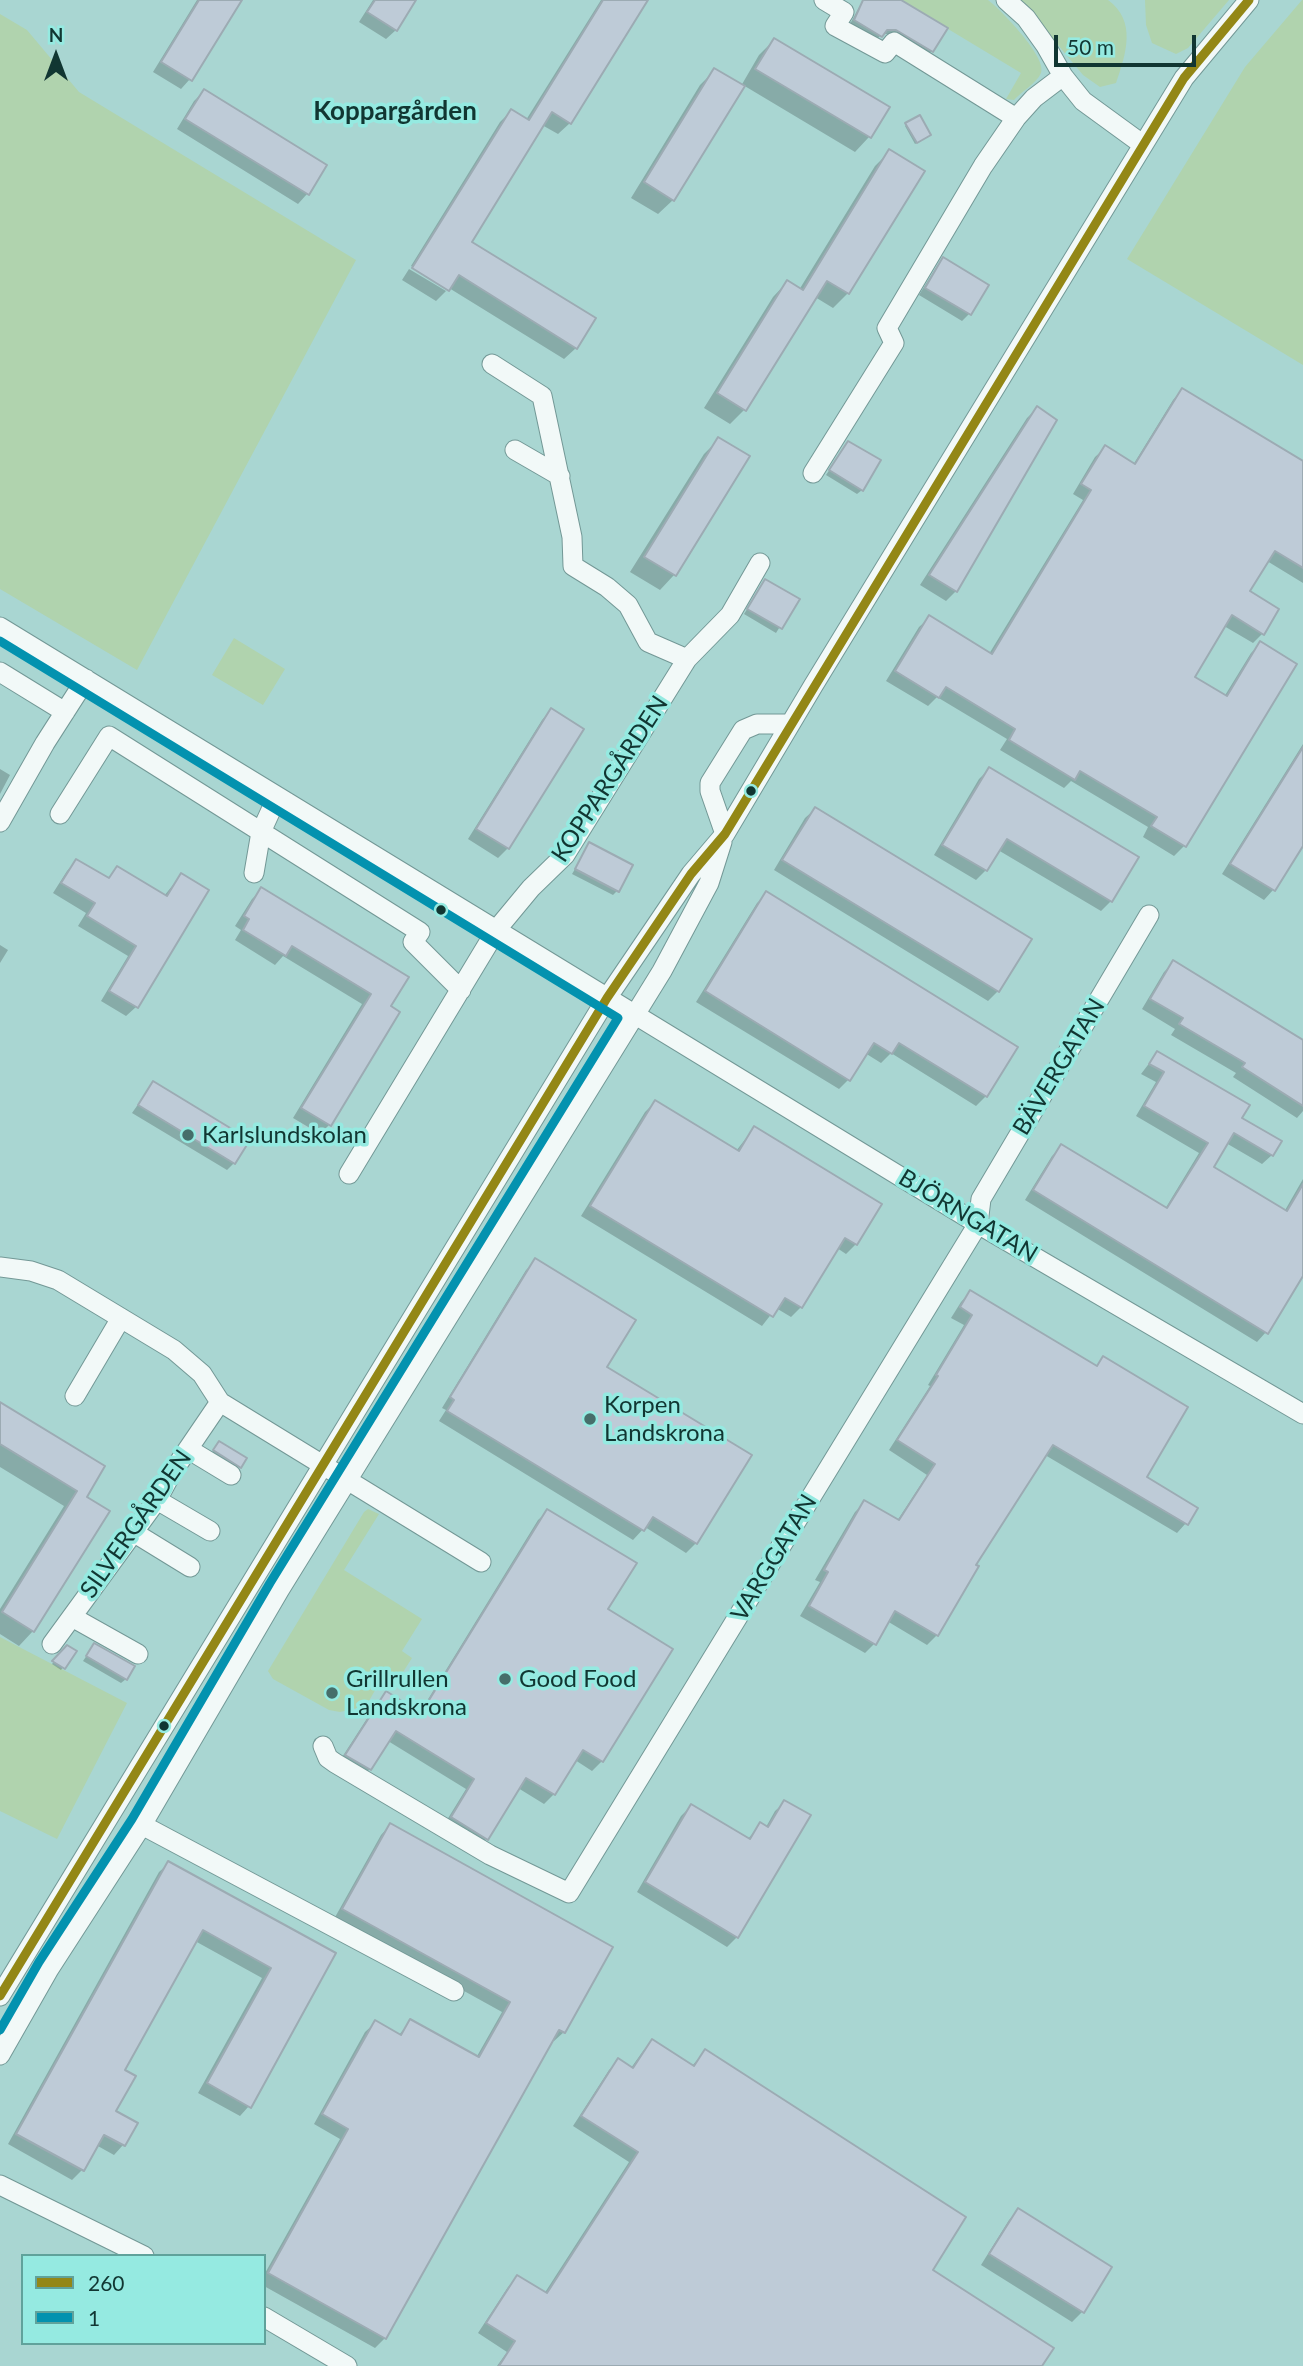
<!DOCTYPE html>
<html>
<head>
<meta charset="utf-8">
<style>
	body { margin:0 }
	#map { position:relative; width:1303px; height:2366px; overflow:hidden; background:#a9d6d2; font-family:Lato,sans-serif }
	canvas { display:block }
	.legend { position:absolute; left:21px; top:2254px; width:245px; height:91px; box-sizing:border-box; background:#95eae1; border:2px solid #60a29b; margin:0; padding:9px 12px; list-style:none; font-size:21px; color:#113632 }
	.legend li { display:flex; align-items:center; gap:14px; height:35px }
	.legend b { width:35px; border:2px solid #60a29b }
	.north { position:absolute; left:21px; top:21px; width:70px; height:70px; -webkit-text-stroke:5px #95eae1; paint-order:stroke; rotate:0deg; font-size:19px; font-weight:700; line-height:28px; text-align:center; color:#113632 }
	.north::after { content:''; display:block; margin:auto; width:24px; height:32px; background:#113632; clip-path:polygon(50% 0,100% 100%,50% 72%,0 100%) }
	.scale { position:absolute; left:1054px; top:35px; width:142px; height:32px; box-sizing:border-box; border:4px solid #113632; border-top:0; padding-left:9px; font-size:21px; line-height:24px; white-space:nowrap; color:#113632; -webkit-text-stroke:5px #95eae1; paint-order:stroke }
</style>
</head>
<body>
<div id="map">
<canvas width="1303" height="2366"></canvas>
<ul class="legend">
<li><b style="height:9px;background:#938716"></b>260</li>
<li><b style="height:9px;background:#0392af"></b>1</li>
</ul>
<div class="north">N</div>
<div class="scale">50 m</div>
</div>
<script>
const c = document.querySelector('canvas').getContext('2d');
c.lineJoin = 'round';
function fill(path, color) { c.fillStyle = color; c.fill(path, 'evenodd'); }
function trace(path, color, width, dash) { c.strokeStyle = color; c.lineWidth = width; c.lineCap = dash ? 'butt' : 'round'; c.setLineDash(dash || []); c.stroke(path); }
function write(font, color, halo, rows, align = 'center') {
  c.font = font + ' Lato,sans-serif'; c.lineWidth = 7; c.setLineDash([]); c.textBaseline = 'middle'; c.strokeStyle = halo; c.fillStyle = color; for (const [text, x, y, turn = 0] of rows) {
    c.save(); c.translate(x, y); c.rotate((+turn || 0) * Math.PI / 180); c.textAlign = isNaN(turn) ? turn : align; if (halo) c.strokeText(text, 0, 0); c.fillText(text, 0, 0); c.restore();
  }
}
fill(new Path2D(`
	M900,0H988C1000,9 1048,58 1041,73C1037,83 1021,92 1014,100L1006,99L1021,73Z
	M1017,0H1108C1137,21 1126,54 1116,83L1100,87L1083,75L1028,9Z
	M1145,0H1229L1188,48L1176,54L1152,43L1146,25Z
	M1302,0H1303V365L1127,259L1245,67Z
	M0,14L27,30L79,92L356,260L137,670L0,589Z
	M234,638L285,669L263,705L212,675Z
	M368,1509L379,1514L344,1570L422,1619L402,1651L412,1658L398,1680L385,1673L366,1706L340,1712L329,1710L273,1679L268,1671L364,1512Z
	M0,1637L127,1703L57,1839L0,1811Z`), '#b0d3ae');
fill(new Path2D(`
	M197,0H240L190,79L181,89L153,72Z
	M373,0H414L396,30L386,39L359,22Z
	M601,0H639L644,3L570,123L558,134L542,125L469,242L576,348L564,359L449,288L447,290V288L411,266L500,122L511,111L526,120Z
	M863,0H898L932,51L927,55L890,34H882L876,40L850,24Z
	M774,40L869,137L855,152L743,85L673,200L658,214L631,198L700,85L715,70L741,86L759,55Z
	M204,91L325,166L307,194L298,204L177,129L194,101Z
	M907,124L928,136L915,144L905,126Z
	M890,151L848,293L833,308L815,297L744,410L730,424L704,408L773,297L787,282L799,290L875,166Z
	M944,259L969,314L962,321L919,295L937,266Z
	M409,269L446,291L436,301L402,280Z
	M1182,390L1303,463V583L1267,561L1248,592L1262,634L1253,643L1224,626L1193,678L1224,697L1251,653L1261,643L1295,664L1184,846L1174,856L1143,837L1148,827L1071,781L1064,788L1000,750L1007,739L937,697L928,706L886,681L919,627L929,618L989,654L1083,500L1073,494L1095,457L1105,448L1133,465L1173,400Z
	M1037,408L956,591L946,601L920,585L1027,418Z
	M719,439L748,457L674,575L660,590L630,572L704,454Z
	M848,443L862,490L857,494L826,475Z
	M765,581L797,599L776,633L744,614Z
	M551,710L508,848L498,858L468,839L542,720Z
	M1303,744V842L1273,890L1264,900L1222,874Z
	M0,769L10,775L0,794Z
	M989,769L1111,901L1101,911L998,850L986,870L976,880L934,855L979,779Z
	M815,809L998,991L988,1001L774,870L805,818Z
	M590,844L617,891L613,895L572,874Z
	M76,861L107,879L117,868L164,896L181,875L136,1007L126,1016L101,1001L128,956L78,926L86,913L53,893L67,871Z
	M262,889L388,1007L329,1125L320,1134L293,1118L362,1004L283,956L275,965L235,940L241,930L235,926L252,899Z
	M767,894L986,1096L976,1106L891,1053L881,1063L865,1053L848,1080L839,1089L696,1002L757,903Z
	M0,945L8,950L0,963Z
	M1174,962L1303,1042V1111L1297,1118L1233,1077L1236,1073L1171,1035L1175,1029L1142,1009L1164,972Z
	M1157,1053L1240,1119L1272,1155L1262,1164L1226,1143L1212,1168L1284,1212L1303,1179V1277L1301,1276L1266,1332L1257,1342L1025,1200L1052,1156L1062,1146L1165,1209L1199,1153L1136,1116L1156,1082L1141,1074Z
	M153,1083L234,1163L227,1170L132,1113Z
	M655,1102L736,1151L754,1128L856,1244L846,1254L837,1248L801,1307L791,1317L776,1308L762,1326L581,1216L645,1112Z
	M536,1261L605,1367L696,1543L686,1553L645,1527L633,1540L439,1421L446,1410L442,1408L526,1270Z
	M970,1292L1095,1367L1103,1359L1144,1478L1186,1523L1177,1533L1045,1455L974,1565L937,1635L927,1645L887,1621L874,1644L865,1653L800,1616L820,1582L815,1580L855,1512L865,1502L897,1521L927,1475L889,1450L930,1386L928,1385L964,1325L951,1318L961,1302Z
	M0,1404L84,1497L33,1631L19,1646L0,1634V1609L64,1506L0,1467Z
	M215,1448L239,1467L235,1471L210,1455Z
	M548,1511L606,1610L671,1649L602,1761L592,1771L575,1760L554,1794L544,1804L518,1788L487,1838L477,1848L442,1828L466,1789L388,1741L370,1769L360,1779L337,1765L377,1703L386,1694L419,1714L538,1520Z
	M94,1645L126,1679L121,1683L83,1661Z
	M67,1647L74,1652L61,1670L52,1664Z
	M785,1802L737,1937L727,1947L637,1892L681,1816L691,1806L747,1840L761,1824L766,1827L775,1811Z
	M390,1825L564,2032L554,2041L551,2040L385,2338L375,2348L264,2286V2275L340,2139L314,2124L365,2032L375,2023L398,2036L411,2021L476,2058L502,2012L334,1919L381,1835Z
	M169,1863L334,1954L249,2106L240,2116L198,2093L262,1978L195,1941L123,2071L114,2112L123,2145L114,2155L96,2145L82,2170L72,2180L8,2144L159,1872Z
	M652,2041L692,2066L705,2051L930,2271L1040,2366H497L507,2352L478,2333L508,2287L518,2277L544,2294L629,2162L573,2126L609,2070L619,2060L631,2068L643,2051Z
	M1018,2211L1110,2268L1082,2312L1072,2322L981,2265L1009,2220Z`), '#0003');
const building = new Path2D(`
	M199,0H242L192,81L161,62Z
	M375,0H416L397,31L367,12Z
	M603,0H648L571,124L552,112L472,242L596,318L577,349L459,275L449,291L412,268L511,109L529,120Z
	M863,0H901L948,28L933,52L896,30H887L882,37L854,20Z
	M774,38L890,107L871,138L755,69Z
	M714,68L745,86L674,201L644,182Z
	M204,89L327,165L309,195L185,119Z
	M920,115L931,135L917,143L905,123Z
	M889,149L925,171L849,294L827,281L746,411L717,393L787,280L803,290Z
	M943,257L989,285L971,315L925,288Z
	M1182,388L1303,461V568L1275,551L1250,591L1279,609L1264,635L1232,615L1195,677L1227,696L1260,641L1297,664L1186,847L1151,826L1157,817L1080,771L1075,780L1009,740L1015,729L946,687L939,698L895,671L929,615L992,654L1091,490L1081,484L1105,445L1135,464Z
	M1037,406L1057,420L957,592L929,575Z
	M718,437L750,456L676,576L644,557Z
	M848,441L881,460L863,491L829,470Z
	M765,579L800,599L782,629L747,609Z
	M551,708L584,729L509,849L476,829Z
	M1303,747V846L1275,891L1230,864Z
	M989,767L1139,857L1112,902L1007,839L987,871L942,845Z
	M815,807L1032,939L999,992L782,860Z
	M589,842L633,865L619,892L575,869Z
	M76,859L109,878L117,866L167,896L181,873L209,890L138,1008L109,991L136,946L87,916L95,903L61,883Z
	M261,887L409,977L391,1006L400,1012L331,1126L301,1108L371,994L292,946L286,956L243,930L249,919L244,916Z
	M766,891L1018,1047L987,1097L899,1043L892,1054L874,1043L850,1081L705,991Z
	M1173,960L1303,1040V1106L1242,1067L1245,1063L1179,1024L1183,1018L1150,999Z
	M1157,1051L1250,1105L1242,1118L1282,1141L1273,1156L1234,1133L1214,1167L1287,1211L1303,1184V1276L1268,1334L1033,1190L1061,1144L1167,1208L1208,1143L1144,1106L1164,1072L1149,1064Z
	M153,1081L250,1140L235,1164L138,1105Z
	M655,1100L739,1151L754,1126L882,1204L857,1245L845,1238L802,1308L785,1298L773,1317L590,1206Z
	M535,1258L636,1320L607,1367L752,1455L697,1544L653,1517L644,1531L447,1411L454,1400L450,1397Z
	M970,1290L1097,1366L1103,1356L1188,1407L1147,1477L1198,1508L1188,1525L1053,1445L976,1565L979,1566L938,1636L895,1611L876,1645L809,1606L828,1572L824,1570L864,1500L899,1520L935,1464L897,1440L938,1376L936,1375L972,1315L960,1307Z
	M0,1402L105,1466L87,1497L110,1511L34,1632L2,1612L77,1491L0,1444Z
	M219,1441L247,1458L241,1468L213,1450Z
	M547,1509L637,1563L608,1609L673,1649L603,1762L583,1750L555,1795L526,1778L488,1840L451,1817L474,1779L396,1731L371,1770L345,1755L386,1691L421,1713Z
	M94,1643L135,1666L127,1680L86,1656Z
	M67,1645L77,1651L65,1669L52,1661Z
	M784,1800L811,1815L738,1938L645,1882L691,1804L750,1839L760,1822L768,1827Z
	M390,1823L613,1947L565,2033L559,2030L386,2339L268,2273L348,2129L322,2114L375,2020L401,2035L410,2019L479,2057L510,2002L342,1909Z
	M168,1861L336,1953L251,2108L207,2083L271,1968L203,1930L125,2070L136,2076L116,2111L138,2123L125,2146L104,2135L84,2171L16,2134Z
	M652,2039L694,2066L705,2049L966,2217L933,2270L1054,2348L1042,2366H499L515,2341L486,2323L517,2275L547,2293L638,2152L581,2116L618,2058L633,2068Z
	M1018,2208L1112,2267L1084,2313L989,2254Z`);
fill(building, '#becbd7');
trace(building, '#9cabb3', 2);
const minor = new Path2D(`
	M824,0L844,12L835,26L885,53L894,42L1016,118L1034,98L1063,76
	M1006,0L1026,18L1046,46L1063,76L1083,101L1142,144
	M492,364L542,396L572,537L573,566L607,587L628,605L648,642L687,659
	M515,450L560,476
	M813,473L894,343L887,328L983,166L1016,118
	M0,627L978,1224L1303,1414
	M0,672L65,712
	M60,814L109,736L420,932L413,942L461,990
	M0,822L45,743L86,679
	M725,834L710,791V783L743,730L757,724H790
	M254,873L261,832L277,797
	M349,1174L497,929L531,888L565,855L687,659L730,615L760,563
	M0,1267L31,1271L58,1280L174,1350L202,1374L220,1402L481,1562
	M75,1396L121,1318
	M188,1449L231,1475
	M157,1500L210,1531
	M133,1532L190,1567
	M72,1617L138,1654
	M52,1644L157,1500L171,1474L220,1402
	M323,1746L328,1758L335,1763L490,1855L569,1893L978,1224L981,1199L1149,915
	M142,1825L454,1991
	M0,1996L607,998L691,874L725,834L813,686L1184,78L1249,0
	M0,2055L49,1969L142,1825L280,1589L662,971L709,883L722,842
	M0,2185L144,2256
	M264,2317L347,2366`);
trace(minor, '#739896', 21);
trace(minor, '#f2f9f8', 19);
trace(new Path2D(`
	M0,1996L607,998L691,874L725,834L1184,78L1249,0`), '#938716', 9);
trace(new Path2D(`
	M0,641L618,1018L270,1583L132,1819L39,1962L0,2030`), '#0392af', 9);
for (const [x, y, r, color] of [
	[751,791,6,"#113632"],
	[441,910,6,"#113632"],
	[188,1135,7,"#466e6a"],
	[590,1419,7,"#466e6a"],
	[505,1679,7,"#466e6a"],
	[332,1693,7,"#466e6a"],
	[164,1726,6,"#113632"]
]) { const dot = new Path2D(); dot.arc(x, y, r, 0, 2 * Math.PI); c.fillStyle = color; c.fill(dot); trace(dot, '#95eae1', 2.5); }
write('24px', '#113632', '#95eae1', [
	["KOPPARGÅRDEN",610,779,-57],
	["BÄVERGATAN",1059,1067,-59],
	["BJÖRNGATAN",968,1216,31],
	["SILVERGÅRDEN",136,1524,-55],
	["VARGGATAN",774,1558,-59]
]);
write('24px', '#113632', '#95eae1', [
	["Karlslundskolan",202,1135],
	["Korpen",604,1405],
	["Landskrona",604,1433],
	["Grillrullen",346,1679],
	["Landskrona",346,1707],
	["Good Food",519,1679]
], 'left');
write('bold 26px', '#113632', '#95eae1', [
	["Koppargården",395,112]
]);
</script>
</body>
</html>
